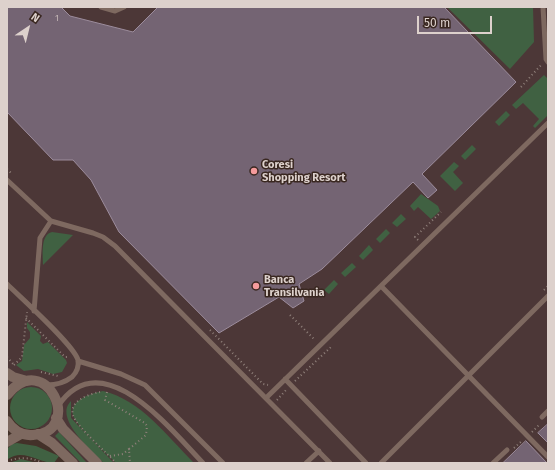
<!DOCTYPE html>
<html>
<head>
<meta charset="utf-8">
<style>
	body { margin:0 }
	#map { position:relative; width:555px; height:470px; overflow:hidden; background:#433129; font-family:"Fira Sans",sans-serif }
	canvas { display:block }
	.frame { position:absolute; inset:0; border:8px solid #ddd1cc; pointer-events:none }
	.north { position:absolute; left:8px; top:8px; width:40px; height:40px; -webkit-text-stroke:3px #392720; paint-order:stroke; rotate:35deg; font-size:11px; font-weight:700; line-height:16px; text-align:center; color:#ddd1cc }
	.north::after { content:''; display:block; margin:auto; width:14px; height:18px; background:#ddd1cc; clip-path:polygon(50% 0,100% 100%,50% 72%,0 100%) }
	.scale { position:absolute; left:417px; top:16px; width:75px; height:18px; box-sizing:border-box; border:2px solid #ddd1cc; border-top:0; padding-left:5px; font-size:12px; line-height:14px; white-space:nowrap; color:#ddd1cc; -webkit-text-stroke:3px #392720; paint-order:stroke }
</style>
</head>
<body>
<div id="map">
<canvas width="555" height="470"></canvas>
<div class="frame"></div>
<div class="north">N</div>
<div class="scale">50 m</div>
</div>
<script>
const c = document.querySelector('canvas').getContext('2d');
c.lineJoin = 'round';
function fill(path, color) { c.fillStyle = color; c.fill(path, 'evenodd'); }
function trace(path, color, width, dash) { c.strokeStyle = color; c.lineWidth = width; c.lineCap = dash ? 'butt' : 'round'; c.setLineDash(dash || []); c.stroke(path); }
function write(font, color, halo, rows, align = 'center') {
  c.font = font + ' "Fira Sans",sans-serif'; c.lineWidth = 3; c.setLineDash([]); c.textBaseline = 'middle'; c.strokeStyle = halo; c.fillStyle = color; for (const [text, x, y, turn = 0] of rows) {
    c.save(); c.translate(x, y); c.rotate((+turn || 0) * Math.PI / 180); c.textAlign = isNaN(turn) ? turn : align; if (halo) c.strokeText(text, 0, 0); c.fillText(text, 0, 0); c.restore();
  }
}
fill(new Path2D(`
	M7,7H106L108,10L111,7H547L548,463H75L7,394Z`), '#4c3737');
fill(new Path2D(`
	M447,7H533L534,42L510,69Z
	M544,75L548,79V115L535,128L533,126L539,119L523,103L516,109L512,105Z
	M506,111L510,115L499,126L495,122Z
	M472,145L476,149L465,160L461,156Z
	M454,162L459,166L453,172L463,183L455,191L440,176Z
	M421,194L438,206L440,211L431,219L418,207L414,211L410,206Z
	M401,214L406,219L397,227L392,223Z
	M386,229L390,233L380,243L376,239Z
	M52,232L73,235L43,265C43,255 40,235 52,232Z
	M369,245L373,250L363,260L359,256Z
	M352,263L356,267L345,277L341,273Z
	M334,280L338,284L329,294L324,290Z
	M27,322L41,336L40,341L43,344L48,342L66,360L67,363L62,372L53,374L38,369L24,371L16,365L22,361L24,345L30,338V332L27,328Z
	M10 408a21 21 0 1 1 42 0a21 21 0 1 1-42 0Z
	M103,391C141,400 167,436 194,463H116C107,454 75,425 73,415C69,400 92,393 103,391Z
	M71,401V418L114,463H104C93,452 53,418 71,401Z
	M59,432L87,463H81L55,436Z
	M17,443L36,446L59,456L54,463C39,463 23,448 8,459L7,449L12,444Z
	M21,459L37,463H9Z`), '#406142');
const building = new Path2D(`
	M7,7H61L70,16L133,32L158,7H444L516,82L422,174L437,190L428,198L413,182L322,269L299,284L304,301L293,308L279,297L219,333L119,232L91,180L73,160H53L7,112Z
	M548,424V443L538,433Z
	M526,441L547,463H503Z`);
fill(building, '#746473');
trace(building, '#9c8c9c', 1);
trace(new Path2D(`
	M521,87L542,64
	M7,169L12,174
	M418,240L415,237L441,212
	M544,290L548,286
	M290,315L315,340
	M26,318L65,357H69
	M210,330L263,384L268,385
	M7,357L14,365
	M14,365L22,357L27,312
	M41,372L58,376
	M295,381L331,347
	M100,392C89,394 69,401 73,415C75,425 108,454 116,463
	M107,392L105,400L145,423L147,426L146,435L129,449L130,463
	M277,400L286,390
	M532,432L540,424
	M514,448L523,440
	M110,456L123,454L129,449
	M7,461C20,457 31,457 43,463`), '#90817b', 2, [1, 3]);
trace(new Path2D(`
	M101,7L115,11L124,7
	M543,7L546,59L548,62
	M7,180L51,221L93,233L103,237L115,246L330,463
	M7,284C21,298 74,345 78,360C79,366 77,372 72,377C64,383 57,385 47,385
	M381,286L548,457
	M34,311L40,238L51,221
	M78,361L121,374L145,385L223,463
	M285,379L366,463
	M266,398L548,123
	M58,406C102,341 171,430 203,463
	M542,417L548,411
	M306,463L319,451
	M381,463L548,296
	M493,463L507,450`), '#7e6960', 5);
trace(new Path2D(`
	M7,442L21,434`), '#7e6960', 10);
trace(new Path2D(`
	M7,373L13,377L27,381
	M7,395C46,347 85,432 33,435C22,436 13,430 7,421
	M56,418L63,429L97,463
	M38,434L52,443L73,463`), '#7e6960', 10);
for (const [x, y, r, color] of [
	[254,171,4,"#f59b9c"],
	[256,286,4,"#f59b9c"]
]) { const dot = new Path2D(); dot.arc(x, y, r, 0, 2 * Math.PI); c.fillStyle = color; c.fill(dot); trace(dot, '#392720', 1.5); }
write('9px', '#c3b6b6', null, [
	["1",57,18]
]);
write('bold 11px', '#ddd1cc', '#392720', [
	["Coresi",262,165],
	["Shopping Resort",262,178],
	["Banca",264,280],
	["Transilvania",264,293]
], 'left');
</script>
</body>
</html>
